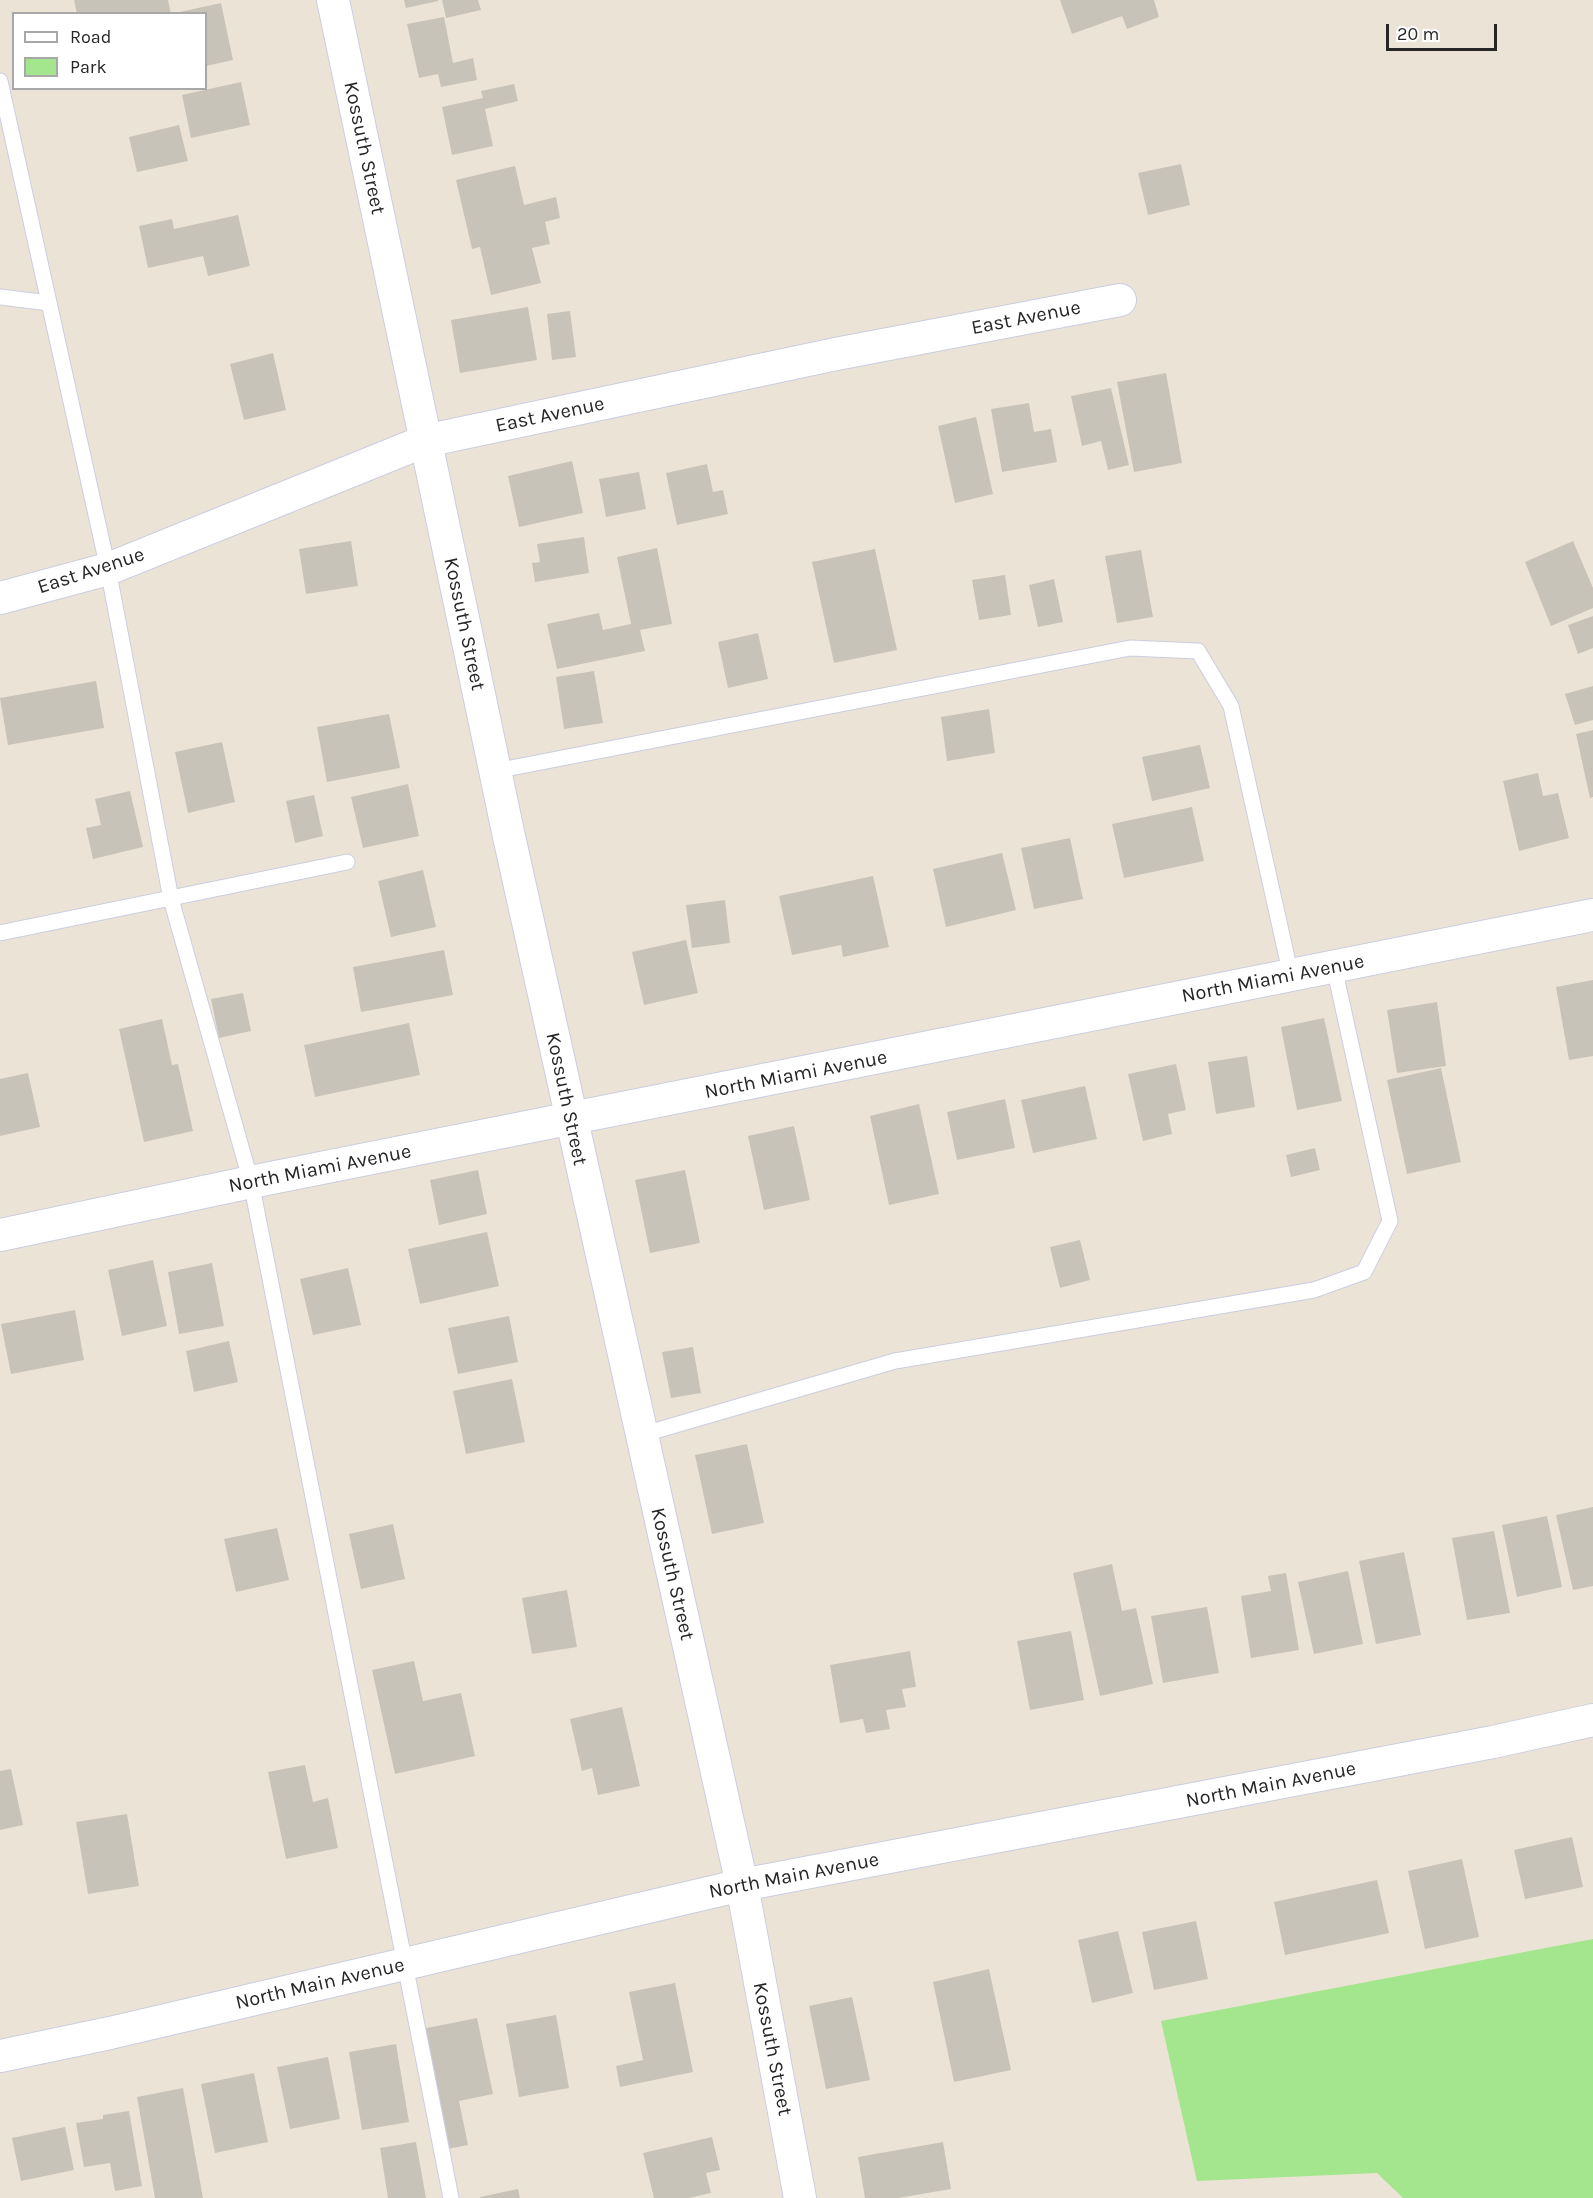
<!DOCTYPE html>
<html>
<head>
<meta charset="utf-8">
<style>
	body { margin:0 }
	#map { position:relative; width:1593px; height:2198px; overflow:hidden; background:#ebe4d6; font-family:Karla,sans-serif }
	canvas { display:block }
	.legend { position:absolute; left:12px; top:12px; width:195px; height:78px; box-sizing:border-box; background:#fff; border:2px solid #a8a8a8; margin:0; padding:8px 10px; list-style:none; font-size:18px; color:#262626 }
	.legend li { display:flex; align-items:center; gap:12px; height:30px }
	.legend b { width:30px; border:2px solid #a8a8a8 }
	.scale { position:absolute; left:1386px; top:24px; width:111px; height:27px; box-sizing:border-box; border:3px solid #262626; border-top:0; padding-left:8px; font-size:18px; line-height:21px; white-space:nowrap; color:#262626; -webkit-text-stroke:4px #fff; paint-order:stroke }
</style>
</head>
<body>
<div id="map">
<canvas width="1593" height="2198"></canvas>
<ul class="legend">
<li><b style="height:8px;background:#fff"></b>Road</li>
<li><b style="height:16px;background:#a3e68d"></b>Park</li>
</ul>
<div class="scale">20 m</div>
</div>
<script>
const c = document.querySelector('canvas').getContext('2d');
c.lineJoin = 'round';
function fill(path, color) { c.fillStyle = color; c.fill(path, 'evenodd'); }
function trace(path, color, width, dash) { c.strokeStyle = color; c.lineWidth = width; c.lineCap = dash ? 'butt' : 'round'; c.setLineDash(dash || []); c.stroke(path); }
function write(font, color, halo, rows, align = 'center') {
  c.font = font + ' Karla,sans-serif'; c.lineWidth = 6; c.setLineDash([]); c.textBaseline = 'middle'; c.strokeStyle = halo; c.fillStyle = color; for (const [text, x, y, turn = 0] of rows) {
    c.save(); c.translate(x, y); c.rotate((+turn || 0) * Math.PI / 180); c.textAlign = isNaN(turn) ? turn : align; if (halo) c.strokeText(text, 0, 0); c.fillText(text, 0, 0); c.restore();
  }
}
fill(new Path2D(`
	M1593,1939V2198H1403L1377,2173L1197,2181L1161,2021Z`), '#a3e68d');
fill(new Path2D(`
	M74,0H168L171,14H77Z
	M404,0H438V1L406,8Z
	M442,0H478L481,10L446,18Z
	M1060,0H1154L1159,17L1127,29L1122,16L1072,34Z
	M221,3L233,60L206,66V14L175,13Z
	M444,17L453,63L473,58L477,80L441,87L438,74L419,78L407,24Z
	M241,82L250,125L191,138L182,95Z
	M514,84L518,101L485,109L493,146L452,155L442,107L483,98L481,91Z
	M179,125L188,161L137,172L129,137Z
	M1181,164L1190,205L1148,215L1138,173Z
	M515,166L524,205L556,197L560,218L545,222L550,244L532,248L541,283L491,295L480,247L472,249L456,180Z
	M238,215L250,266L208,276L203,256L148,268L139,226L172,219L174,229Z
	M528,307L537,360L460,373L451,320Z
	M570,311L576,357L552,360L547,314Z
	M273,353L286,410L244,420L230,364Z
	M1166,373L1182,463L1134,472L1117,382Z
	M1111,388L1129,465L1108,470L1101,441L1082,446L1071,396Z
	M1029,403L1034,432L1051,429L1057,462L1002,472L991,409Z
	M976,417L993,494L955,503L938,426Z
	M572,461L583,513L519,527L508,476Z
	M707,464L713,492L723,490L728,514L677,525L666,473Z
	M639,472L646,509L606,517L599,479Z
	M584,537L589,573L535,582L532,563L540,562L537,544Z
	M351,541L358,586L306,594L299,549Z
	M1573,541L1593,588V608L1551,626L1525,562Z
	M657,548L672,624L640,630L645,651L557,669L547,624L599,613L603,630L631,624L617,557Z
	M875,549L897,650L834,663L812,562Z
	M1141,550L1153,617L1117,623L1105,556Z
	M1005,575L1011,615L979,620L972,580Z
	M1054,579L1063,622L1038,627L1029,585Z
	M1593,616V648L1578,654L1568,625Z
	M758,633L768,679L728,688L718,642Z
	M594,671L603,723L564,729L556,677Z
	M96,681L104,728L8,745L0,698Z
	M1593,686V720L1575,725L1565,694Z
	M989,709L995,753L947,761L941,717Z
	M389,714L400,768L327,782L317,727Z
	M1593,730V797L1590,798L1576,734Z
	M222,742L235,802L188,813L175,752Z
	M1200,745L1210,788L1152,801L1142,757Z
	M1538,773L1543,796L1558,793L1569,838L1519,851L1503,781Z
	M408,784L419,836L363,848L351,797Z
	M130,791L143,847L93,859L86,828L101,825L95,799Z
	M314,795L323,836L295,843L286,801Z
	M1192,807L1204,861L1124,878L1112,824Z
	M1070,838L1083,899L1034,909L1021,848Z
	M1002,853L1016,910L946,927L933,869Z
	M423,870L436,927L391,937L378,881Z
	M873,876L889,947L843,957L841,945L792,955L779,896Z
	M725,900L730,943L692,948L686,905Z
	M686,940L698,993L644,1005L632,952Z
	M444,950L453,995L361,1012L353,967Z
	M1593,980V1056L1569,1060L1556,987Z
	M243,993L251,1031L219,1038L211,999Z
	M1437,1002L1446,1066L1397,1073L1387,1010Z
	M1324,1018L1342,1101L1297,1110L1281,1027Z
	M162,1019L172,1065L178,1064L193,1131L144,1142L119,1029Z
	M409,1023L420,1075L315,1097L304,1045Z
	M1247,1056L1255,1107L1216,1114L1208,1062Z
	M1176,1064L1186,1110L1168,1114L1172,1134L1143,1141L1128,1074Z
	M1441,1068L1461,1162L1407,1174L1387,1080Z
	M28,1073L40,1127L0,1136V1079Z
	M1085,1086L1097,1139L1033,1153L1021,1100Z
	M1005,1099L1015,1148L957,1160L947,1112Z
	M919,1104L939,1194L889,1205L870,1116Z
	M794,1126L810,1200L764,1210L748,1136Z
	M1315,1148L1320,1170L1291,1177L1286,1155Z
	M478,1170L487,1214L439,1225L430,1180Z
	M685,1170L700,1243L650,1253L635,1180Z
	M487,1232L499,1286L420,1304L408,1249Z
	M1080,1240L1090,1280L1060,1288L1050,1247Z
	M153,1260L167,1326L122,1336L108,1270Z
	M212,1263L224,1326L179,1334L168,1272Z
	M348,1268L361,1325L313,1335L300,1279Z
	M75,1310L84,1360L11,1374L1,1324Z
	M509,1316L518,1362L458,1374L448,1328Z
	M229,1341L238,1382L194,1392L186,1351Z
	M693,1347L701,1393L671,1398L662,1352Z
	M512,1379L525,1442L466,1454L453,1391Z
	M747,1444L764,1523L712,1534L695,1455Z
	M1593,1507V1586L1573,1590L1556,1515Z
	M1547,1516L1562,1587L1517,1597L1502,1525Z
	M393,1524L405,1579L361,1589L349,1534Z
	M277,1528L289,1580L236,1592L224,1539Z
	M1494,1531L1510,1613L1467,1620L1452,1538Z
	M1404,1552L1421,1635L1376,1644L1359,1561Z
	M1112,1564L1122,1611L1136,1608L1153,1684L1100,1696L1073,1573Z
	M1348,1571L1363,1644L1314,1654L1298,1582Z
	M1286,1573L1299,1650L1251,1658L1241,1596L1271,1591L1268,1576Z
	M567,1590L577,1647L532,1654L522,1598Z
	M1207,1607L1219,1673L1163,1683L1151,1616Z
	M1071,1631L1084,1700L1030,1710L1017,1641Z
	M910,1651L916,1687L902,1689L906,1707L886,1710L890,1729L866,1733L863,1719L840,1723L830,1665Z
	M414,1661L423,1701L461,1693L475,1756L395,1774L372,1670Z
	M622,1707L640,1786L598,1795L592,1768L582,1771L570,1719Z
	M305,1765L313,1802L328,1798L338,1848L286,1859L268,1772Z
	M11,1769L23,1825L0,1830V1771Z
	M127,1814L139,1886L88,1894L76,1822Z
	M1572,1837L1583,1887L1525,1899L1514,1850Z
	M1462,1859L1479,1937L1425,1949L1408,1871Z
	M1377,1880L1389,1933L1285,1955L1274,1902Z
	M1196,1921L1208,1979L1154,1990L1142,1932Z
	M1118,1931L1133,1993L1092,2003L1078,1940Z
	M989,1969L1011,2070L954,2082L933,1982Z
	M675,1983L693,2072L620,2087L616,2066L643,2060L629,1992Z
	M852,1997L870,2080L826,2089L809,2006Z
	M556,2015L569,2088L519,2097L506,2024Z
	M477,2018L493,2094L459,2101L468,2145L447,2149L422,2029Z
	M396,2044L409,2122L362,2130L349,2052Z
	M328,2057L340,2119L290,2129L277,2067Z
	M254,2073L268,2142L215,2153L201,2084Z
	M183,2088L203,2198H155L137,2097Z
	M129,2111L142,2186L115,2191L110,2163L84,2167L76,2123L103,2119V2115Z
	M65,2127L74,2170L21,2181L12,2138Z
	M712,2137L720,2170L706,2173L711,2193L689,2198H654L643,2153Z
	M416,2142L426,2198H388L380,2148Z
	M943,2142L951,2189L898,2198H865L858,2157Z
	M518,2189L520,2198H480V2197Z`), '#c8c3b9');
const service = new Path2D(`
	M0,81L108,569L171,899L251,1182L451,2198
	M0,297L49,303
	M495,771L1130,648L1198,651L1231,706L1291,976
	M0,933L347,862
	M641,1435L895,1361L1314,1290L1364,1272L1390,1221L1334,967`);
const minor = new Path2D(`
	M333,0L508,832L742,1885L800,2198
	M0,598L108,569L425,441L836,354L1120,300
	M0,1235L251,1182L1593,915
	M0,2056L110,2033L742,1885L1493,1742L1593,1720`);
trace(service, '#cbcde1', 17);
trace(minor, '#cbcde1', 34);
trace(service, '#fff', 15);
trace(minor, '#fff', 32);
write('20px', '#262626', '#fff', [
	["Kossuth Street",364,148,78],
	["East Avenue",1026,318,-11],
	["East Avenue",550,415,-12],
	["East Avenue",91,571,-18],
	["Kossuth Street",464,624,78],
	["North Miami Avenue",1273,979,-11],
	["North Miami Avenue",796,1075,-11],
	["Kossuth Street",566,1099,78],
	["North Miami Avenue",320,1169,-11],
	["Kossuth Street",672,1574,77],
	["North Main Avenue",1271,1785,-11],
	["North Main Avenue",794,1876,-11],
	["North Main Avenue",320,1984,-13],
	["Kossuth Street",772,2049,79]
]);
</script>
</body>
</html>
